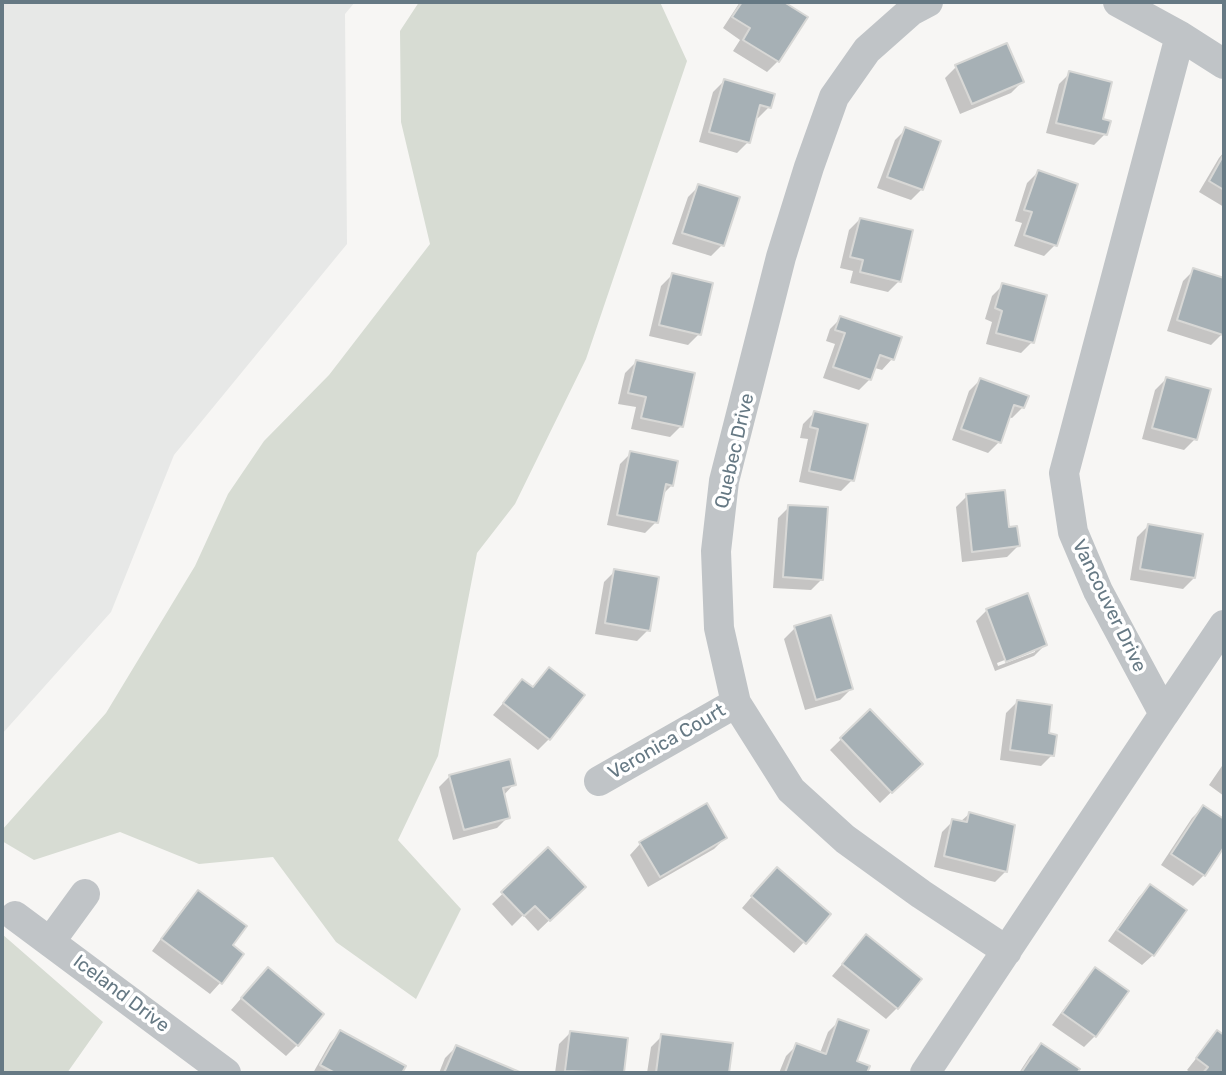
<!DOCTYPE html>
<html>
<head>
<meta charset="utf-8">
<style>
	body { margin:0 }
	#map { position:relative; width:1226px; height:1075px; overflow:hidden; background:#f7f6f4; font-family:Rubik,sans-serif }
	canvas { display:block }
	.frame { position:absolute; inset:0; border:4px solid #667984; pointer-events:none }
</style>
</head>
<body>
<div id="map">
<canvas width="1226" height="1075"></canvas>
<div class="frame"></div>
</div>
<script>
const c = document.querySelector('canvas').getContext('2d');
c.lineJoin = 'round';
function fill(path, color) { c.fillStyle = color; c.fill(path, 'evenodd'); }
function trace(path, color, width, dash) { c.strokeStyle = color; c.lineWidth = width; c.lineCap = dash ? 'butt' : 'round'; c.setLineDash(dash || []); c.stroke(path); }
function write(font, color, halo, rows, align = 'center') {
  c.font = font + ' Rubik,sans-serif'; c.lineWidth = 7; c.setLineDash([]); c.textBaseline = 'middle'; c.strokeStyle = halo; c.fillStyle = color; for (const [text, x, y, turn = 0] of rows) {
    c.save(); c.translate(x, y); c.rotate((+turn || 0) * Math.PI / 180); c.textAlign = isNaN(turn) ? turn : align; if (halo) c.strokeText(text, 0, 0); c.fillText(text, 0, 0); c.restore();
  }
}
fill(new Path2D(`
	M2,2H355L345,14L347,244L174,455L111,612L2,734Z`), '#e7e8e7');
fill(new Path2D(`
	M419,2H660L687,61L586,359L515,504L477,553L438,756L398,840L461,909L416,999L336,942L273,857L199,864L120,832L34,860L2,841V830L106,713L195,566L228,494L264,441L329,375L430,244L401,122L400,31Z
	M2,934L103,1022L67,1073H2Z`), '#d7dcd3');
fill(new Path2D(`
	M740,2H780L806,18L778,61L767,72L733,51L740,40L723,28Z
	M956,67L1022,82L1011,93L960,114L945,78Z
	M1070,73L1101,120L1105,134L1094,145L1046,133L1059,84Z
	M724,81L769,107L758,118L755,117L748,142L737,153L699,142L713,92Z
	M906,129L922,189L911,200L877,188L895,140Z
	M1224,152V207L1199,192L1219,158Z
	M1038,172L1055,245L1044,256L1014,246L1022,223L1015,221L1027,183Z
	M699,186L722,245L711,256L672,244L688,197Z
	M860,219L899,281L888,292L850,283L853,271L840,268L849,230Z
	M1194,270L1224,280V326L1222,334L1211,345L1167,331L1183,281Z
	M672,275L699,334L688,345L649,336L661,286Z
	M1003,285L1032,342L1021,353L986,344L992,322L985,319L992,296Z
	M841,318L892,359L882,370L875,368L870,379L859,390L823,378L835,344L826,341L830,329Z
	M636,362L681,426L670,437L631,429L636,407L618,404L625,373Z
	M1166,379L1195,439L1184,450L1142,439L1155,390Z
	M980,380L1023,407L1012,418L1008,417L999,442L988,453L952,440L969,391Z
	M814,413L852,480L841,491L799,482L808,439L800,438L803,424Z
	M631,453L672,485L662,495L656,522L645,533L607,525L620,464Z
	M967,496L1018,546L1007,557L962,562L956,507Z
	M789,507L822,579L811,590L773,588L778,518Z
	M1148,526L1194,578L1183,589L1130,580L1137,537Z
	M615,571L648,630L637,641L595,634L604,582Z
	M1027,596L1045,645L1034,656L995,671L976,621L986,611ZM1035,648V652L998,666L997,663Z
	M795,628L851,689L840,700L805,710L784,639Z
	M549,669V739L538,750L493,715L522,681L531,688Z
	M1017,702L1047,735L1052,755L1041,766L1000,760L1006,713Z
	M870,711L920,764L880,803L830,750Z
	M1224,763V796L1209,785Z
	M450,776L514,784L503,796L508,817L497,828L453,840L439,787Z
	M1203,807L1224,821V844L1204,875L1193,886L1161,865L1192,818Z
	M969,814L1006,871L995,882L934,867L942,832L953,821L960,822Z
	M725,838L714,849L648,887L630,855L640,844Z
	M548,850L584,887L538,931L523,915L512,926L492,904Z
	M766,880L804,942L794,953L742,908Z
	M1150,886L1153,955L1142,965L1108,941L1139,897Z
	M198,892L230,945L220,983L210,994L152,951L187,903Z
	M866,936L897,1008L886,1019L832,976Z
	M1096,969L1095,1036L1084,1047L1052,1025L1085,980Z
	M257,980L297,1045L286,1056L231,1010Z
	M839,1021L855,1062L868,1067L866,1073H779L786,1056L797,1045L820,1053L828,1032Z
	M340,1032L404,1067L400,1073H313L330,1043Z
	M1217,1032L1224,1037V1073H1191L1187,1070Z
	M570,1033L626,1040L622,1073H555L559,1044Z
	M662,1036L731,1044L727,1073H647L651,1047Z
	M1041,1046L1078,1070L1075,1073H1019L1030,1056Z
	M456,1047L517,1073H439L445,1058Z`), '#0003');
const building = new Path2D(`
	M742,2H784L808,17L779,62L743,40L750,28L732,17Z
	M1007,43L1024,82L972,104L955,65Z
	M1069,71L1112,82L1103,119L1111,121L1107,135L1056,123Z
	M724,79L775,94L771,108L760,105L750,143L709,132Z
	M905,127L941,141L923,190L887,177Z
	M1224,154V190L1209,181Z
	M1038,170L1078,184L1057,246L1024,235L1032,212L1024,210Z
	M698,184L740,197L724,246L682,233Z
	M860,218L913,230L901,282L860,272L863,260L850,257Z
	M1193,268L1224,278L1223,335L1177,320Z
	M672,273L713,283L701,335L659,325Z
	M1002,283L1047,295L1034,343L996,333L1002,311L995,308Z
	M840,316L902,337L894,360L880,355L871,380L833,367L845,333L835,330Z
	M636,360L695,373L683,427L641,418L646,397L628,393Z
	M1166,377L1211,389L1197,440L1152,428Z
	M980,378L1029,396L1024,408L1014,405L1001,443L961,429Z
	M814,411L868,424L854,481L809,471L818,429L810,427Z
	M630,451L678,461L673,486L666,484L658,523L617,515Z
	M1005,490L1009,527L1017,526L1020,546L972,552L966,494Z
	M788,505L828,507L823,580L783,577Z
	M1148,524L1203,534L1195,578L1140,569Z
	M614,569L659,577L650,631L605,623Z
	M1028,593L1047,645L1006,662L986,609Z
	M831,615L853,689L816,700L794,626Z
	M549,667L585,695L550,740L503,703L522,679L533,687Z
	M1017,700L1052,705L1049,733L1057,735L1054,756L1010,750Z
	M870,709L923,764L892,793L840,738Z
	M510,759L516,785L503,788L510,818L464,830L449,775Z
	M707,803L727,838L660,877L639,842Z
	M1203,805L1224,819V847L1205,876L1171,854Z
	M969,812L1015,825L1007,872L944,856L952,819L967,822Z
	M548,847L586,887L550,921L535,906L524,916L501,892Z
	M777,867L831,914L806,944L751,896Z
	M1150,884L1187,910L1154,956L1117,930Z
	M198,890L247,926L233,945L244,954L222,984L161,939Z
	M866,934L922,979L898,1009L842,964Z
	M268,967L324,1014L298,1046L241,998Z
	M1095,967L1129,991L1096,1037L1062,1013Z
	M838,1019L869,1030L857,1061L870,1066L867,1073H785L796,1043L826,1054Z
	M340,1030L406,1066L402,1073H335L320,1065Z
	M1217,1030L1224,1035V1073H1203L1208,1067L1196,1058Z
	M570,1031L628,1038L624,1073L565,1071Z
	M661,1034L733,1043L729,1073H656Z
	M1041,1043L1080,1069L1077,1073H1021Z
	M456,1045L522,1073H444Z`);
fill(building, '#a6b0b5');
trace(building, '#d8d8d6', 2);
trace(new Path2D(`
	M928,2L911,11L867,50L834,97L809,167L781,257L724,481L716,551L719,628L736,703L791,790L845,839L921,894L1007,951
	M1118,2L1180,36L1224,64
	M1164,714L1224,625
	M599,781L736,703
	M15,916L226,1073
	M50,942L85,894
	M925,1073L1164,714L1098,591L1073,532L1064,473L1180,36`), '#c0c4c7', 30);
write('19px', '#667984', '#fff', [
	["Quebec Drive",735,451,-77],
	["Vancouver Drive",1109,606,64],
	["Veronica Court",667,742,-30],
	["Iceland Drive",121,994,37]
]);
</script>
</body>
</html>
